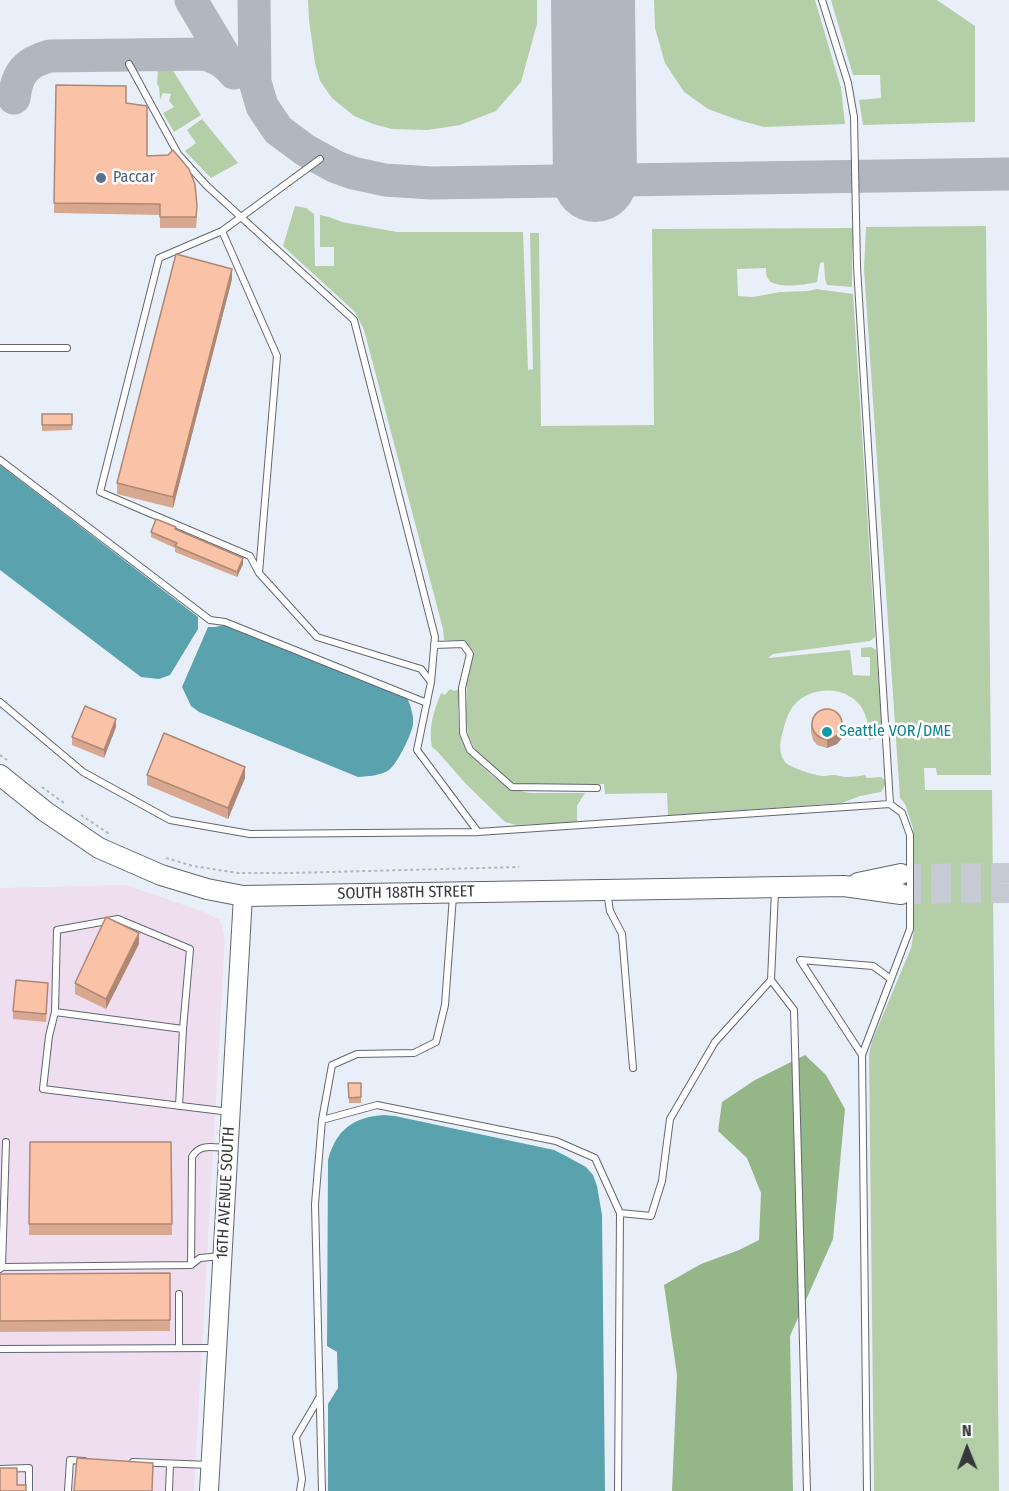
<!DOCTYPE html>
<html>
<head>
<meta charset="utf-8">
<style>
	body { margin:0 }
	#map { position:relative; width:1009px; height:1491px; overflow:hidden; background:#e9eff9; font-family:"Fira Sans Condensed",sans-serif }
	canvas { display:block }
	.north { position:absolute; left:937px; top:1419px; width:60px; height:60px; -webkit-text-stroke:4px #fff; paint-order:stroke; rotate:359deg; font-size:16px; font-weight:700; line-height:24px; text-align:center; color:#35373b }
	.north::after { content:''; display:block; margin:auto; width:21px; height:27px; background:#35373b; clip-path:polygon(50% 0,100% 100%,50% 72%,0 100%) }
</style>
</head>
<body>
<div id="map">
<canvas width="1009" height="1491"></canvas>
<div class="north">N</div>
</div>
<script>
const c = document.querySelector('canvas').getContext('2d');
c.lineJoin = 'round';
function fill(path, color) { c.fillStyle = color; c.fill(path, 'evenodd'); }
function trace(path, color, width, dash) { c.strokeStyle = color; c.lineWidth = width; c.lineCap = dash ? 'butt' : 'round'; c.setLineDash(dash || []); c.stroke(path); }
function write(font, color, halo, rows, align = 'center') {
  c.font = font + ' "Fira Sans Condensed",sans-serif'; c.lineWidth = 5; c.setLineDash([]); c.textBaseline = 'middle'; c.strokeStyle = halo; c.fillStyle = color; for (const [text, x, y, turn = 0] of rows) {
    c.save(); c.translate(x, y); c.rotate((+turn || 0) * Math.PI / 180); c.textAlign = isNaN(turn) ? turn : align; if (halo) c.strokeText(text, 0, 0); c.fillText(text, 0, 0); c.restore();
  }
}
fill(new Path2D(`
	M126,885L207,913L220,920L225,938L194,1491H0V888Z`), '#efdef0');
fill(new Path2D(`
	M308,0H537V24L521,82L496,111L460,125L428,130L392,129L373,124L354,116L332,98L320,81L315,63L309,20Z
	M654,0H815L841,88L845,124L764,127L738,120L708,109L684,92L665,63L655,28Z
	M831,0H937L975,26V122L863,125L859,100L881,98L880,75H853Z
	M158,66H170L201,115L174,132L163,113L174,107L169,101L171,94L163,93L160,100L159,87L157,84Z
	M202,119L238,163L211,178L185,151L196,143L187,130Z
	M295,206L306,208L314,214L315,266H334V247H320V215L329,217L342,222L397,232H523L528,370L533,369L530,233H539L541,426L654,425L652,229L854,228L852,255V287L827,285L825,279L824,262L820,263L817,282C806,285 781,288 771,282C766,278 766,273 766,268L737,269L738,296L753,297L780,292L809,291L816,289L853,294L875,637L870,641L773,654L768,658L850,650L853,675L870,676V657H861V648L871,647L876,650L883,736L869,740C869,723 866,705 849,696C832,686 807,690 794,705C788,713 785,722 783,731C780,741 778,753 785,762C789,767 816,776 823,776C829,776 827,775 833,775C837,775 842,777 847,777C853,777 859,776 865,775L867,778L881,777L886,781L884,787L881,792L860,796L842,803L668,816L667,793L605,794L604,784L519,785L510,781L484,760L474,748L468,735L466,715L467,685L474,652L465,641L444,640L443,629L364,330L355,312L283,246Z
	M986,226L991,775H937L936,768H924L925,790H992L999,1491H874L869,1054L872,1041L911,948L914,930L913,828L905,804L900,798L864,269L866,227Z
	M450,689L454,691L459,689L458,714L459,733L466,751L491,775L510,789L530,793H585L577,806V823L516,825L505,822L466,784L437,751L432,747C428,728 434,710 441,693L445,695Z`), '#b4cfa8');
fill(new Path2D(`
	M805,1055L826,1075L845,1109L833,1239L790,1336L793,1491H672L677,1375L664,1285L701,1264L739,1250L759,1240L761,1193L747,1158L718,1131L722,1102L755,1080Z`), '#95b687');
fill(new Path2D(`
	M0,465L198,617V629L170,675L159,679L141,677L0,570Z
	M224,625L407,697C410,706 414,714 413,724C412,734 397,764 389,770C380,776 368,776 358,777L199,712L191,706L182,687L208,627H215Z
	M384,1115L395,1116L554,1150L564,1155L586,1167L593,1175L597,1186L602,1215L605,1491H328V1404L338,1388L337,1352L327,1346L328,1160C336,1130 353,1117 384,1115Z`), '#5aa2ad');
trace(new Path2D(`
	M191,0L232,69
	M254,0L255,82L262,106L278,130L305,150L336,167L353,173L385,180L431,183L1009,174
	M14,98C17,73 26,62 50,56L205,54C218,58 226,63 234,73`), '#b2b6be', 33);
trace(new Path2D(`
	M593,0L595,180`), '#b2b6be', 84);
trace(new Path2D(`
	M901,874L1009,873
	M901,894L1009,893`), '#c5cad3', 20, [20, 10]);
const lane = new Path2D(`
	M822,0L848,83L854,117L857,267L890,804
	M129,64L178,154L207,186L354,320L435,637L431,682
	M320,159L222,231L277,356L259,573L317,637L421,669L431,682L417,750L478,832
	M222,231L159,258L100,492L250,556L259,573
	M0,348H67
	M0,460L210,620L225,622L427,703
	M434,645L463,644L470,654L462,688L463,733L470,750L512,787L597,788
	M0,702L83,772L170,820L250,834L478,832L890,804L902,813L910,835V929L862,1055L867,1491
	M607,892L610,911L622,934L633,1068
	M771,980L794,1010L807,1491
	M55,1012L183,1029
	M862,1055L800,960L873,966L891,979
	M179,1106L183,1029L190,949L118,919L57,930L55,1012L49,1036L43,1089L230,1112
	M322,1120L377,1105L556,1141L595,1158L620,1213L618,1491
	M620,1213L651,1216L662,1181L670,1119L715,1042L771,980L775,891
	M191,1265L192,1157C199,1144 211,1147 225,1148
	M2,1267L6,1142
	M0,1269L2,1267L191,1265L200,1258L221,1256
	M179,1294V1348
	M0,1349L217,1348
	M133,1462L210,1465
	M0,1469L29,1468V1491
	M68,1491L70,1460L84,1461
	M169,1491L170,1464
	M300,1491L302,1479L296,1437L319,1398
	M322,1491L315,1204L322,1120L332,1065L357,1054L414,1053L436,1042L445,1005L453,896`);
const secondary = new Path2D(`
	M209,1491L243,896`);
const primary = new Path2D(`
	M0,775L46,812L99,848L161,875L207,889L243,896L844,886L901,894
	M858,883L901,874`);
trace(lane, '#626670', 8);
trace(secondary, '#626670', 20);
trace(primary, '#626670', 22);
trace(new Path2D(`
	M0,755L7,760
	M42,787L64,803
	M81,815L111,835
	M166,858L193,866L238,873H291L519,867`), '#b1b6be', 2, [3, 3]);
trace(lane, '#fff', 6);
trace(secondary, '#fff', 18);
trace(primary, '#fff', 20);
fill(new Path2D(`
	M56,85L126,103L147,156L197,217L196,228H160V215L54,213Z
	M232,279L173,508L117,494V483Z
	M42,414H72V430L42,431Z
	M176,529L243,564L237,577L175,552V548L151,537V532Z
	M811,724L843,732L842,738L837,744L827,748L817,745L813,740L811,732Z
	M116,727L104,758L72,745V737Z
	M147,775L245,778L228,819L147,785Z
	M139,944L106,1009L75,994V983Z
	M48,991L46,1022L13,1019V1011Z
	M348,1083H361V1103H349Z
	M30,1142H171L172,1235H29Z
	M170,1273V1331L0,1332V1274Z`), '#d7a790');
fill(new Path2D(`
	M232,269V279L173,508V497Z
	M243,558V564L237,577V572Z
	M116,719V727L104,758V750Z
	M843,724L842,738L837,744L827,748V740Z
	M245,767V778L228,819V808Z
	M139,933V944L106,1009V999Z`), '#af8875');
const building = new Path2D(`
	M56,85L126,86V103L147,106V156L168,155L173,150L189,169L195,184L197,206L196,217H160V204L54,203Z
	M176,254L232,269L173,497L117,483Z
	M42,414H72V425H42Z
	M156,519L176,527L175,529L243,558L237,572L175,546L177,543L151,532Z
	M85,706L116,719L104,750L72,737Z
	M812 724a15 15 0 1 1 30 0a15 15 0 1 1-30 0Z
	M164,733L245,767L228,808L147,775Z
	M106,917L139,933L106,999L75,983Z
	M16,980L48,983L46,1014L13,1011Z
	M348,1083H361V1097L349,1098Z
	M30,1142H171L172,1224H29Z
	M170,1273V1320L0,1321V1274Z
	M77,1458L153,1463L152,1491H74Z
	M0,1468H17V1485H26V1491H0Z`);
fill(building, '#fac2a7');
trace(building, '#af8875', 1.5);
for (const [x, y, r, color] of [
	[101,178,6,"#5c6f8a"],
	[827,732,6,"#0f9aa8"]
]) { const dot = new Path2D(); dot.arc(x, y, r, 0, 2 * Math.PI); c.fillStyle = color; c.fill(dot); trace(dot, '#fff', 2); }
write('16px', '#4e5e75', '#fff', [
	["Paccar",113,178]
], 'left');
write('16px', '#0d838f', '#fff', [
	["Seattle VOR/DME",839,732]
], 'left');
write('16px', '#35373b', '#fff', [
	["SOUTH 188TH STREET",406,893,-1],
	["16TH AVENUE SOUTH",226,1193,-87]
]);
</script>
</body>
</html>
